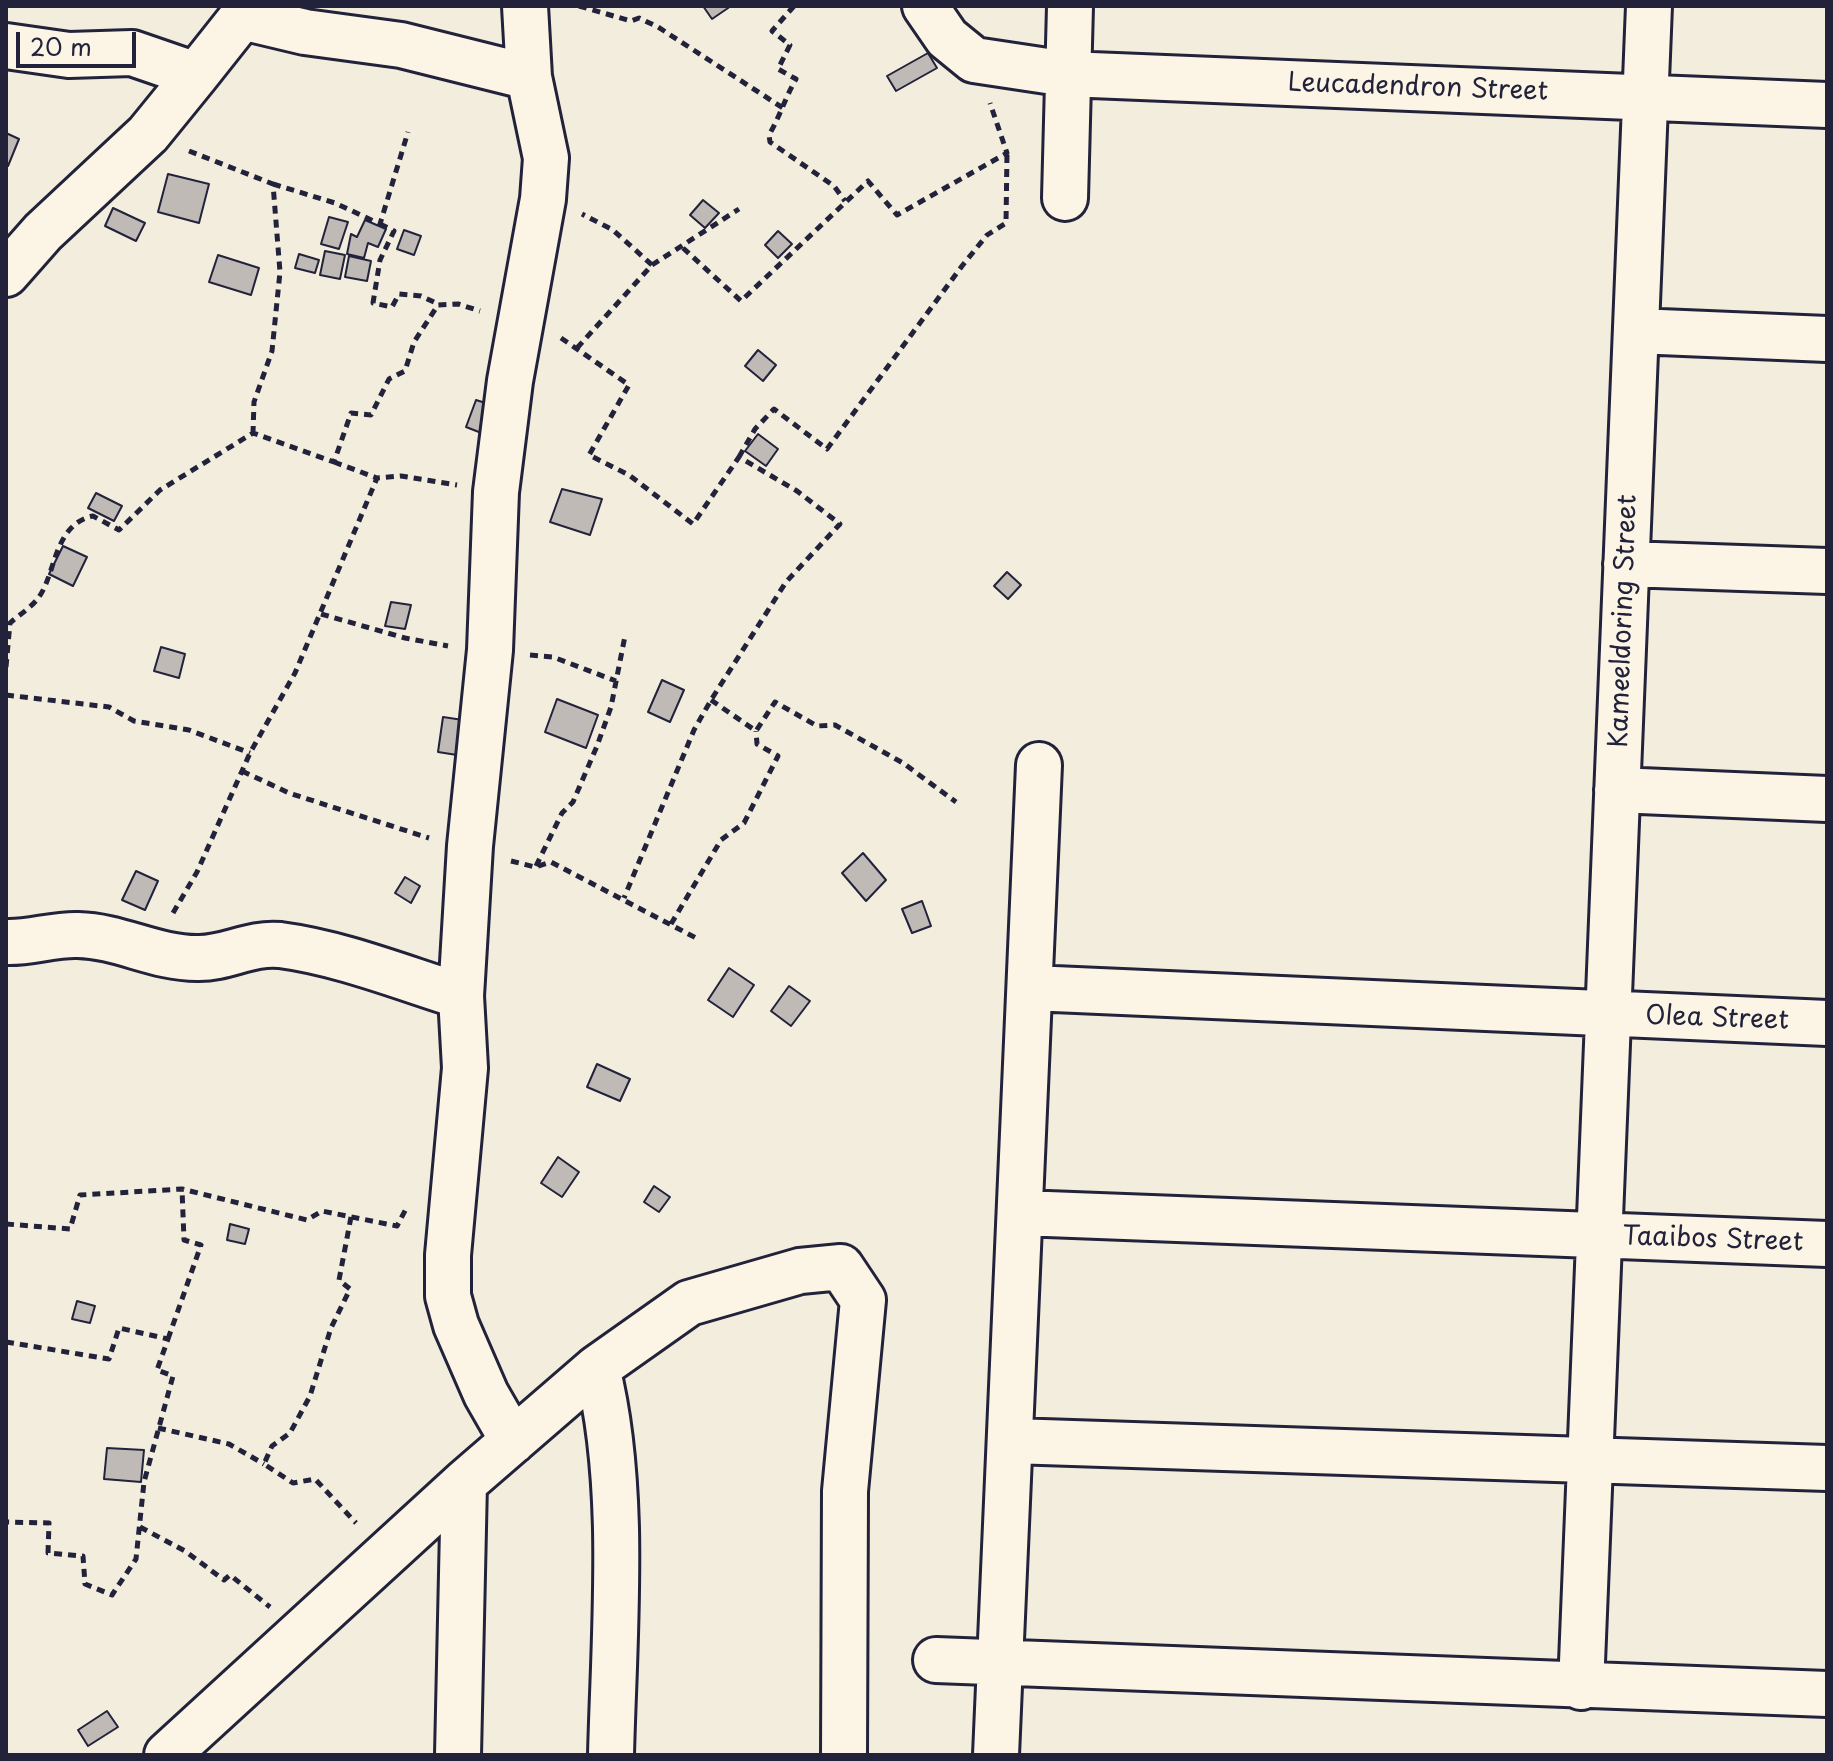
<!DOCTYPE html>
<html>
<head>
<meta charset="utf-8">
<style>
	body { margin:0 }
	#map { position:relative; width:1833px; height:1761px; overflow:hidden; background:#f3edde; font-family:"Playpen Sans",sans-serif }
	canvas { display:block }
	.frame { position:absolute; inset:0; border:8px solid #22223b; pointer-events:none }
	.scale { position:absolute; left:16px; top:32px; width:120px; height:36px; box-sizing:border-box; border:4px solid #22223b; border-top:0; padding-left:10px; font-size:24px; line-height:28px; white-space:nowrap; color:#22223b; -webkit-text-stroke:6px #fcf5e5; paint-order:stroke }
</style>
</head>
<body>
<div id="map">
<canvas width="1833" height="1761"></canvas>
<div class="frame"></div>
<div class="scale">20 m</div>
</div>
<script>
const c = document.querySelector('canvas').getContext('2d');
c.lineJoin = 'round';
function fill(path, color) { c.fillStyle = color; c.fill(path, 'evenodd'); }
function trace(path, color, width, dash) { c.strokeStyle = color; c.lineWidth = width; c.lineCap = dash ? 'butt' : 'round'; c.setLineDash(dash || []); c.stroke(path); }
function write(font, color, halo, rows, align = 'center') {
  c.font = font + ' "Playpen Sans",sans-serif'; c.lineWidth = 6; c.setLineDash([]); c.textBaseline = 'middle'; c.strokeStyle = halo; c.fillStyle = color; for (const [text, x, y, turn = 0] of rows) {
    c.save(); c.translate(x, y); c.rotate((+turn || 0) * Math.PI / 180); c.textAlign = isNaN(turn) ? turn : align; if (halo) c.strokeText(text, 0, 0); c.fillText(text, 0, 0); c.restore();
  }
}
const building = new Path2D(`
	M703,6H731L712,19Z
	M928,53L937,68L896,91L887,76Z
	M6,133L19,139L8,166L6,165Z
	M168,174L209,184L199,223L158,212Z
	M703,200L719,213L705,228L690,215Z
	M113,208L145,223L136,241L105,226Z
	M329,217L348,222L339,249L321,244Z
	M365,220L386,229L378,247L368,243L364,258L347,254L351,234L357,237Z
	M404,230L421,236L414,255L397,249Z
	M778,231L792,244L778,258L765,245Z
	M325,251L345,255L340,279L320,275Z
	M299,254L319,260L315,273L295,268Z
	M218,255L259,268L251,295L209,282Z
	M349,256L371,261L367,281L345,277Z
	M758,350L776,365L763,381L745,366Z
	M476,400L495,406L484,434L466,427Z
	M758,434L778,449L766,466L745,451Z
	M562,489L602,499L590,535L550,522Z
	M96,493L122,506L114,521L88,508Z
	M63,546L87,557L73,586L49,574Z
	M1007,572L1021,585L1008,599L994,586Z
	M391,602L411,605L405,629L385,626Z
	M161,647L185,654L179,678L154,671Z
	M662,680L684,690L670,722L648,712Z
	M557,699L598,715L586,748L545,732Z
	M443,717L463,720L457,755L438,752Z
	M863,853L886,880L866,901L842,873Z
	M136,871L158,881L145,910L122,900Z
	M405,877L420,886L411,903L395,893Z
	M922,901L931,926L912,933L902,909Z
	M729,968L754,985L733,1017L708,1000Z
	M789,986L810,1001L791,1026L771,1011Z
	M597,1064L630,1079L620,1101L587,1087Z
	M558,1157L579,1172L562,1197L541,1183Z
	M654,1186L670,1197L659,1212L644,1202Z
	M230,1224L249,1229L245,1244L227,1240Z
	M77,1301L95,1306L90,1323L72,1319Z
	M107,1448L144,1450L141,1482L104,1479Z
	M107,1711L118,1727L88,1746L78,1730Z`);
fill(building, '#bfbab6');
trace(building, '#22223b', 2);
const street = new Path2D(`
	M925,6L947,38L974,60L1067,74L1827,105
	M6,46L69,55L132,53L196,75L242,17L305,32L401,45L529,77
	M1065,198L1070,6
	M6,274L43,232L148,134L196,75
	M1636,331L1827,339
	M1626,564L1827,571
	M1617,790L1827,799
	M6,942C30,943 54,934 78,935C120,936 155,958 197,958C226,959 250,942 280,945C341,953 403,978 461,996
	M1031,988L1827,1023
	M1021,1213L1827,1244
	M597,1368C627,1486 614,1633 611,1755
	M513,1441L486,1394L456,1325L448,1296V1255L465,1068L461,996L470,846L490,650L496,492L510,381L543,199L546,158L529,77L525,6
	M1012,1441L1827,1468
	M936,1660L1827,1694
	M1581,1687L1649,6
	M167,1755L464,1483L597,1368L689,1303L800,1271L841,1267L863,1300L845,1491L844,1755
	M458,1755L464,1483
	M996,1755L1039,765`);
trace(street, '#22223b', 50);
trace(new Path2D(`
	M579,6L631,21L639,18L658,27L783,108
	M794,6L772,31L790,45L778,69L796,79C785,98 780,116 769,135L770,142L834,186L845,201
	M189,151L273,184L280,272L272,351L254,402L253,433
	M273,184L335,203L380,224L408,132
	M380,224L394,231L380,260L373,303L392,307L399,294L421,296L438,304
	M683,248L741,301L868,181L897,215L1007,153L990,103
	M652,265L739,209
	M561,338L629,385L589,455L629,475L693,524L739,457L797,491L840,524L786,582L711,700L694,730L624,898
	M577,348L652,265L613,230L582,214
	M739,457L755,429L774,409L827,449L962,266L987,235L1006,223L1007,153
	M334,462L377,478
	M321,614L405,638L448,646
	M530,655L553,657L616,681
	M6,667L10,623C19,615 32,607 39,597C56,573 54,524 93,516L119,530L160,490L253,433L334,462L351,413L371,415L389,379L405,371L414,342L438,305L458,304L480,311
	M6,695L109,707L134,721L189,730L250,753
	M711,700L756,731L775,702L817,726L835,725L903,763L956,802
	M242,771L289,793L429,838
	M511,861L535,867L551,862L698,939
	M536,866L562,813L573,802L597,746L611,707L625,636
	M173,913L197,872L250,753L295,673L377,478L401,476L457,485
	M671,924L721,840L744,823L778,756L757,744L756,731
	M351,1217L339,1280L350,1289L331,1328L310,1396L290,1433L272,1446L264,1464L293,1483L315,1479L356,1523
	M6,1224L70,1229L80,1195L182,1189L307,1220L322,1211L397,1226L407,1207
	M168,1339L201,1245L184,1240L182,1189
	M6,1342L109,1359L119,1328L168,1339L157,1370L173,1376L144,1482L136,1559L112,1595L85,1584L83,1556L48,1553L49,1523L6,1522
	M158,1428L229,1444L264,1464
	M140,1527L185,1551L224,1580L230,1575L270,1607`), '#22223b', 5, [8, 6]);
trace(street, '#fcf5e5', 44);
write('26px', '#22223b', '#fcf5e5', [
	["Leucadendron Street",1418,88,2],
	["Kameeldoring Street",1624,621,-88],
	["Olea Street",1717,1019,2],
	["Taaibos Street",1713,1240,2]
]);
</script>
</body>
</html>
